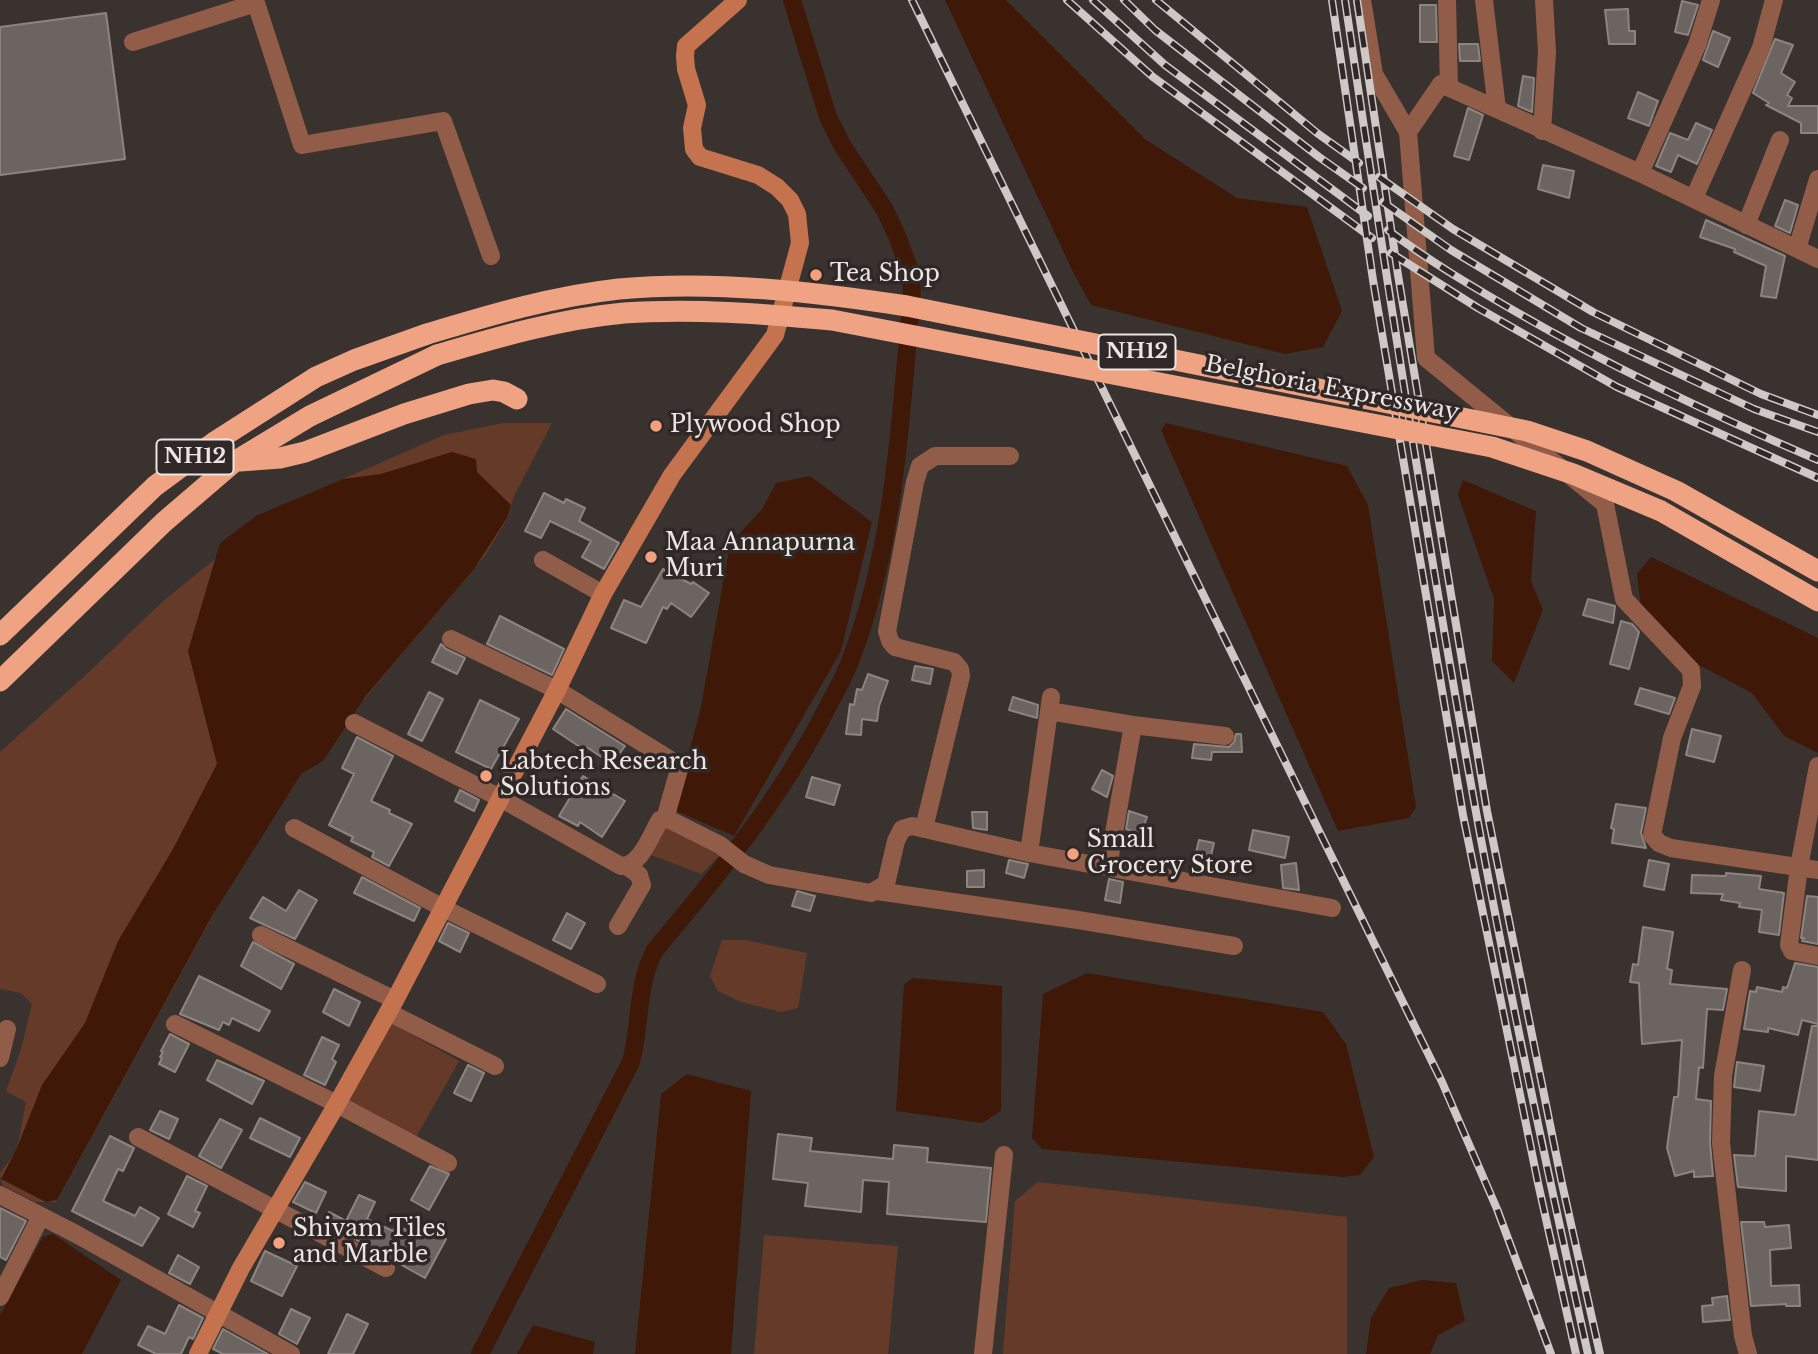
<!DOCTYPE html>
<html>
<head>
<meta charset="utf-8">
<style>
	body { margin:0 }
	canvas { display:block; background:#3a322f }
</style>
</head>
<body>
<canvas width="1818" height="1354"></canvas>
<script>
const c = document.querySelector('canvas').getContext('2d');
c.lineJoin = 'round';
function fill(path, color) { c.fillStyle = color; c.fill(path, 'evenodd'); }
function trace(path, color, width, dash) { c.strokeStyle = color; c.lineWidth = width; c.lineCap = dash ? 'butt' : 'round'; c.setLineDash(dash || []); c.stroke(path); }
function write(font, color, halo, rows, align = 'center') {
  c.font = font + ' "Libre Baskerville",serif'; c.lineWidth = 7; c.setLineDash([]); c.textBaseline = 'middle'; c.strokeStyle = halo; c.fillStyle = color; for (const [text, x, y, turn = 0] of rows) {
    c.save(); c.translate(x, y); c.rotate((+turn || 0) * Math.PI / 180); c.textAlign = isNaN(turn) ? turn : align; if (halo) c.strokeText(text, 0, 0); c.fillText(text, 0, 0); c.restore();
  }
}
fill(new Path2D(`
	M503,423H552L514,496L507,519L486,554L303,772L223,897L56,1202H35L2,1185L0,1173L17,1150L26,1102L6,1091L21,1049L32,1004L21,993L0,989V752L89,672L161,603L242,537L295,500L444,435Z
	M665,826L723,852L701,874L646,853Z
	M722,940H745L807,953L798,1008L781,1012L741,1002L718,991L710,976Z
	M391,1023L459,1061L415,1139L347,1101Z
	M1038,1182L1347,1217V1354H1003L1015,1201Z
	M764,1235L898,1246L888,1354H754Z`), '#653a28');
fill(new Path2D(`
	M945,0H1006L1145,139L1237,198L1307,207L1342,311L1323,347L1285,354L1091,305L1074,274Z
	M1166,423L1347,466L1368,505L1416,807L1409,818L1338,831L1161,430Z
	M452,452L476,459L477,472L511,505L507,518L474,569L365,697L323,761L302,773L212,916L57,1200L46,1202L1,1179L17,1148L42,1085L85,1023L118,941L173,849L217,764L188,651L220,543L256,516L343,479L381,474Z
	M810,476L872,522L841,651L734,836L674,810L701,707L730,544L762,509L776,483Z
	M1463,480L1536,511L1531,581L1543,610L1514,683L1492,661L1494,599L1458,495Z
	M1651,557L1818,638V753L1784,736L1752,693L1699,665L1642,616L1637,574Z
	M1087,973L1323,1012L1346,1044L1374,1157L1360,1175L1343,1177L1042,1149L1032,1138L1043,994Z
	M913,978L1002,986L1001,1111L982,1123L896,1111L904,984Z
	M687,1074L751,1091L731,1354H635L661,1094Z
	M53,1234L121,1280L82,1354H0V1315L43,1237Z
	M1422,1280L1456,1283L1465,1321L1438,1335L1430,1354H1366L1371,1318L1389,1288Z
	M533,1325L595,1342L593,1354H517Z`), '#3f1807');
trace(new Path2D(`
	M480,1354L631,1062C641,1025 636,985 655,950C719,874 782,797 827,708C836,691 846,674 852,656C896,540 901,412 912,290L909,268L897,236L885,210L842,145L828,117L792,0`), '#3f1807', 18);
const building = new Path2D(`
	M1682,1L1698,5L1688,35L1675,32Z
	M1420,5H1436L1437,42H1420Z
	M1628,9L1629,31H1635V44H1609L1605,10Z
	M106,13L125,159L0,175V27Z
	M1713,31L1730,38L1718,67L1703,60Z
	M1775,39L1793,45L1781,73L1795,82L1787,95L1792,98L1788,106H1818V133H1801V123L1766,105L1769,103L1753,93Z
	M1459,44H1478L1480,61H1460Z
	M1523,76L1534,78L1532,112L1518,106Z
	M1638,92L1658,101L1649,126L1628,118Z
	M1468,108L1483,115L1469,160L1454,156Z
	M1696,123L1712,130L1697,164L1678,155L1671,172L1656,166L1670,133L1688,140Z
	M1543,165L1574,171L1569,198L1538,189Z
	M1785,200L1798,205L1790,233L1775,226Z
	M1706,220L1785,256L1776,298L1761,296L1766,266L1734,252L1735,249L1700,237Z
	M544,493L564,503L566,499L585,508L579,521L619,543L604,569L582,557L591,541L550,521L541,538L525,531Z
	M663,569L691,584L693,582L709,593L691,617L671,603L667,609L663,607L646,643L611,628L624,600L641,607Z
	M1588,599L1615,606L1613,623L1583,615Z
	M500,616L564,649L552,675L487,644Z
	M1621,621L1632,624L1639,632L1629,669L1610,664Z
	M441,644L446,649L465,658L457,674L432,662Z
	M915,666L933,669L930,684L912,680Z
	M868,674L888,681L879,706L877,721L862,719L861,735L846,734L850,704L854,705L857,689L862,690Z
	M1640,688L1675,698L1669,714L1635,704Z
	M429,692L443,699L422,741L408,734Z
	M1013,697L1038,705L1037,718L1009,710Z
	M480,700L519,719L491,769L456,752Z
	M566,709L625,746L612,764L585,746L583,749L553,729Z
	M1692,729L1721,736L1714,762L1686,755Z
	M1236,734H1241L1242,752H1212L1211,760L1192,758L1194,744L1229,747L1234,742Z
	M357,737L393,756L371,801L390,810L389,813L412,824L389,866L372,857L374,852L351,841L353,837L329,825L354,774L342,768Z
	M1102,770L1113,776L1107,797L1092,789Z
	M583,776L625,801L602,837L580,822L578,826L559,816Z
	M812,777L840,785L834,805L806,797Z
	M460,790L479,800L474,811L455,801Z
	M1616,804L1646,808L1641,833L1646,848L1612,843L1614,829L1611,828Z
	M1129,811L1147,817L1141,834L1126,829Z
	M972,812H987V830L973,828Z
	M1253,830L1289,837L1285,858L1249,850Z
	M1199,840L1214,843L1207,872L1192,869Z
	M1009,860L1028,864L1024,878L1006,873Z
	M1649,860L1669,864L1664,890L1644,886Z
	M1296,863L1299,890L1283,888L1281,865Z
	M984,870V887H967V871Z
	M1726,873L1761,876L1759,889L1784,893L1779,935L1759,932L1762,910L1739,907L1740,903L1721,900L1723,894L1691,893L1692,875L1726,876Z
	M362,877L420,908L414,921L354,893Z
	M1109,879L1123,882L1120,903L1105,900Z
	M299,890L317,900L295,939L250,918L263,897L286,911Z
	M797,891L815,896L810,911L792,906Z
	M1807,896L1818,897V944L1802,941L1804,938H1801Z
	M567,913L585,923L571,949L553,940Z
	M448,923L469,933L460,952L439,941Z
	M1643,927L1673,932L1667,969L1672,970L1670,984L1727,989L1723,1010L1707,1009L1703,1068L1699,1067L1696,1099L1711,1101L1710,1143L1713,1176L1694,1177V1171L1675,1176L1667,1148L1674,1097H1678L1682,1040L1642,1044L1639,983L1630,982L1633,964L1638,965Z
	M253,942L294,964L281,989L241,966Z
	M1795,963L1818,967V1024L1802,1020L1798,1035L1768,1028V1032L1744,1029L1750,991L1756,992L1757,987L1782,992L1783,987L1787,988Z
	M199,976L270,1011L259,1031L232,1018L229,1025L223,1022L219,1030L180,1014Z
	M334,989L360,1002L349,1026L323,1012Z
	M1812,1026H1818V1160L1786,1156V1191L1738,1187L1734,1155L1755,1156L1759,1111L1795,1115Z
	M170,1034L189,1044L175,1072L159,1064L162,1058L160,1057L163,1052L161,1051Z
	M322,1037L339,1045L332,1059L336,1062L325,1085L304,1075Z
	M217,1060L264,1081L252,1104L207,1080Z
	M1737,1062L1764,1066L1760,1091L1734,1087Z
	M468,1065L484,1073L471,1101L454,1093Z
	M160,1111L178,1119L169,1139L150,1130Z
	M260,1118L300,1138L290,1157L250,1138Z
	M220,1119L242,1130L221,1168L199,1156Z
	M778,1134L812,1138L810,1151L893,1159L894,1145L928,1148L927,1162L991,1168L986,1222L887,1214L889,1182L863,1180L861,1212L805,1206L808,1183L773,1179Z
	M110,1136L134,1148L123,1171L118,1169L103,1201L135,1216L140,1207L159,1218L142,1246L72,1211Z
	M430,1166L449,1174L429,1210L411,1200Z
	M187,1176L207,1186L195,1211L200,1213L193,1227L168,1214Z
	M305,1182L326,1192L316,1213L293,1202Z
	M359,1195L375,1202L367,1219L393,1231L396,1225L420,1237L425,1227L446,1239L425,1278L324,1222L329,1212L346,1221Z
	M0,1208L26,1221L6,1260L0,1257Z
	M1741,1222H1764L1765,1227L1789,1225L1791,1248L1770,1250L1771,1286L1799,1285L1800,1306H1786V1304L1751,1306Z
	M265,1251L297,1266L282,1296L251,1281Z
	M178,1255L199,1267L190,1284L169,1273Z
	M1727,1296L1730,1320L1703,1322L1702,1306L1713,1305L1712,1298Z
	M179,1305L203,1318L193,1339L189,1337L181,1354H156L138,1345L148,1326L165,1334Z
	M291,1309L310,1318L297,1344L279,1334Z
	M347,1314L368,1324L353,1354H328Z
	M223,1329L268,1354H223L213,1349Z`);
fill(building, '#6c6460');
trace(building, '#8d8480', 2);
trace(new Path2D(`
	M1362,0L1374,74L1408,132L1441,84L1640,173L1818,259
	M1447,0L1449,88
	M1484,0L1497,109
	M133,42L256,3L302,145L443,121L491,256
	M1542,131L1547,52L1544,0
	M1408,132L1426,358L1605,504L1624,599L1691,670L1692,686L1672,738L1652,835L1659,843L1671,848L1818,870
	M1640,173L1697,45L1711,0
	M1694,198L1761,48L1774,0
	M1746,225L1780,140
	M1797,249L1818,179
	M543,560L603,594
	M451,639L557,690L680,766L665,819
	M1049,711L1133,725L1225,736
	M354,723L500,798L621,866C640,867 651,835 660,820L668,819L720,845L744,864L769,875L871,893L886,884L896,841L902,829L912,826L1029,853L1332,908
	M1818,766L1799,867L1789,945L1792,951L1818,956
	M294,828L443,908L597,984
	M924,828L961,676L960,669L954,662L895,647L890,641L887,631L915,482L920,466L935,456H1010
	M1029,853L1051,697
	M1108,867L1133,725
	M877,891L1078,920L1234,946
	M618,926L642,885L639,875L628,867
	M261,935L395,1000
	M1742,970L1723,1076L1721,1143L1743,1336L1748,1354
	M388,1012L495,1066
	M175,1024L337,1104L448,1163
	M0,1058L7,1029
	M138,1137L386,1268
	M0,1195L76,1234L291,1354
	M0,1297L41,1216
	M983,1354L1004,1155`), '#925d48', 18);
trace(new Path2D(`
	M198,1354L241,1268L337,1104L395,1000L557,690L603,594L672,475L775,335L800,243L797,214L790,200L777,187L758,175L700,157L694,149L692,128L697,105L686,69L685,56L686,46L738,0`), '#c5724f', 18);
trace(new Path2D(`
	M240,461L280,458L305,452L404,414L469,394L493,390L504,392L517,399
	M0,635L155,486L216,441L316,377L354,360L427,334
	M0,681L164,522L234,462L310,416L437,355`), '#f0a383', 21);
const rail = new Path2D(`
	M912,0L1442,1082L1497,1209L1551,1354
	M1067,0L1153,77L1372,238
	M1093,0L1165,65L1368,216
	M1124,0L1155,30L1319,157L1363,188
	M1156,0L1317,133L1359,163
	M1332,0L1373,280L1463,815L1538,1183L1576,1354
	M1345,0C1385,271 1427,543 1476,812C1509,994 1548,1174 1588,1354
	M1357,0L1398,275L1487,811L1561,1179L1600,1354
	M1379,177L1453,229L1593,312L1761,394L1818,415
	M1383,202L1451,250L1581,328L1754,409L1818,432
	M1388,230C1429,261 1473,287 1518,313C1615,369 1715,416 1818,460
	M1391,253L1478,308L1617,387L1818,478`);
trace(rail, '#cec8c6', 8);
trace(rail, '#302826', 5, [16]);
trace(new Path2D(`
	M427,334C490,315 554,296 619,289C713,280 815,292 907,306L1527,431L1587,451L1676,491L1818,571
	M437,355C498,337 560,319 624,313C693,308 763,314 832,320L1492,447L1573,474L1661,511L1818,601`), '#f0a383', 21);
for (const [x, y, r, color] of [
	[816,275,7,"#f2a07f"],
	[656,426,7,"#f2a07f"],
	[651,557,7,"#f2a07f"],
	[486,776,7,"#f2a07f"],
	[1073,854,7,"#f2a07f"],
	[279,1243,7,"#f2a07f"]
]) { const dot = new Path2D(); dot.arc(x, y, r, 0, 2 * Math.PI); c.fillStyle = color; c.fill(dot); trace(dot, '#302826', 2.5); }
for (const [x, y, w] of [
	[1137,352,77],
	[195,457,77]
]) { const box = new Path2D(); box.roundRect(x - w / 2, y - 17.5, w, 35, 5); c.fillStyle = '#302826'; c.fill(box); trace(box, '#ebe6e4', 2); }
write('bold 21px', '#ebe6e4', null, [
	["NH12",1137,352],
	["NH12",195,457]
]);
write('23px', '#ebe6e4', '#302826', [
	["Tea Shop",830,275],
	["Plywood Shop",670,426],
	["Maa Annapurna",665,544],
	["Muri",665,570],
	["Labtech Research",500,763],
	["Solutions",500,789],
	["Small",1087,841],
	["Grocery Store",1087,867],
	["Shivam Tiles",293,1230],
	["and Marble",293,1256]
], 'left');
write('23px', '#ebe6e4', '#302826', [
	["Belghoria Expressway",1332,389,11]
]);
</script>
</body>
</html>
